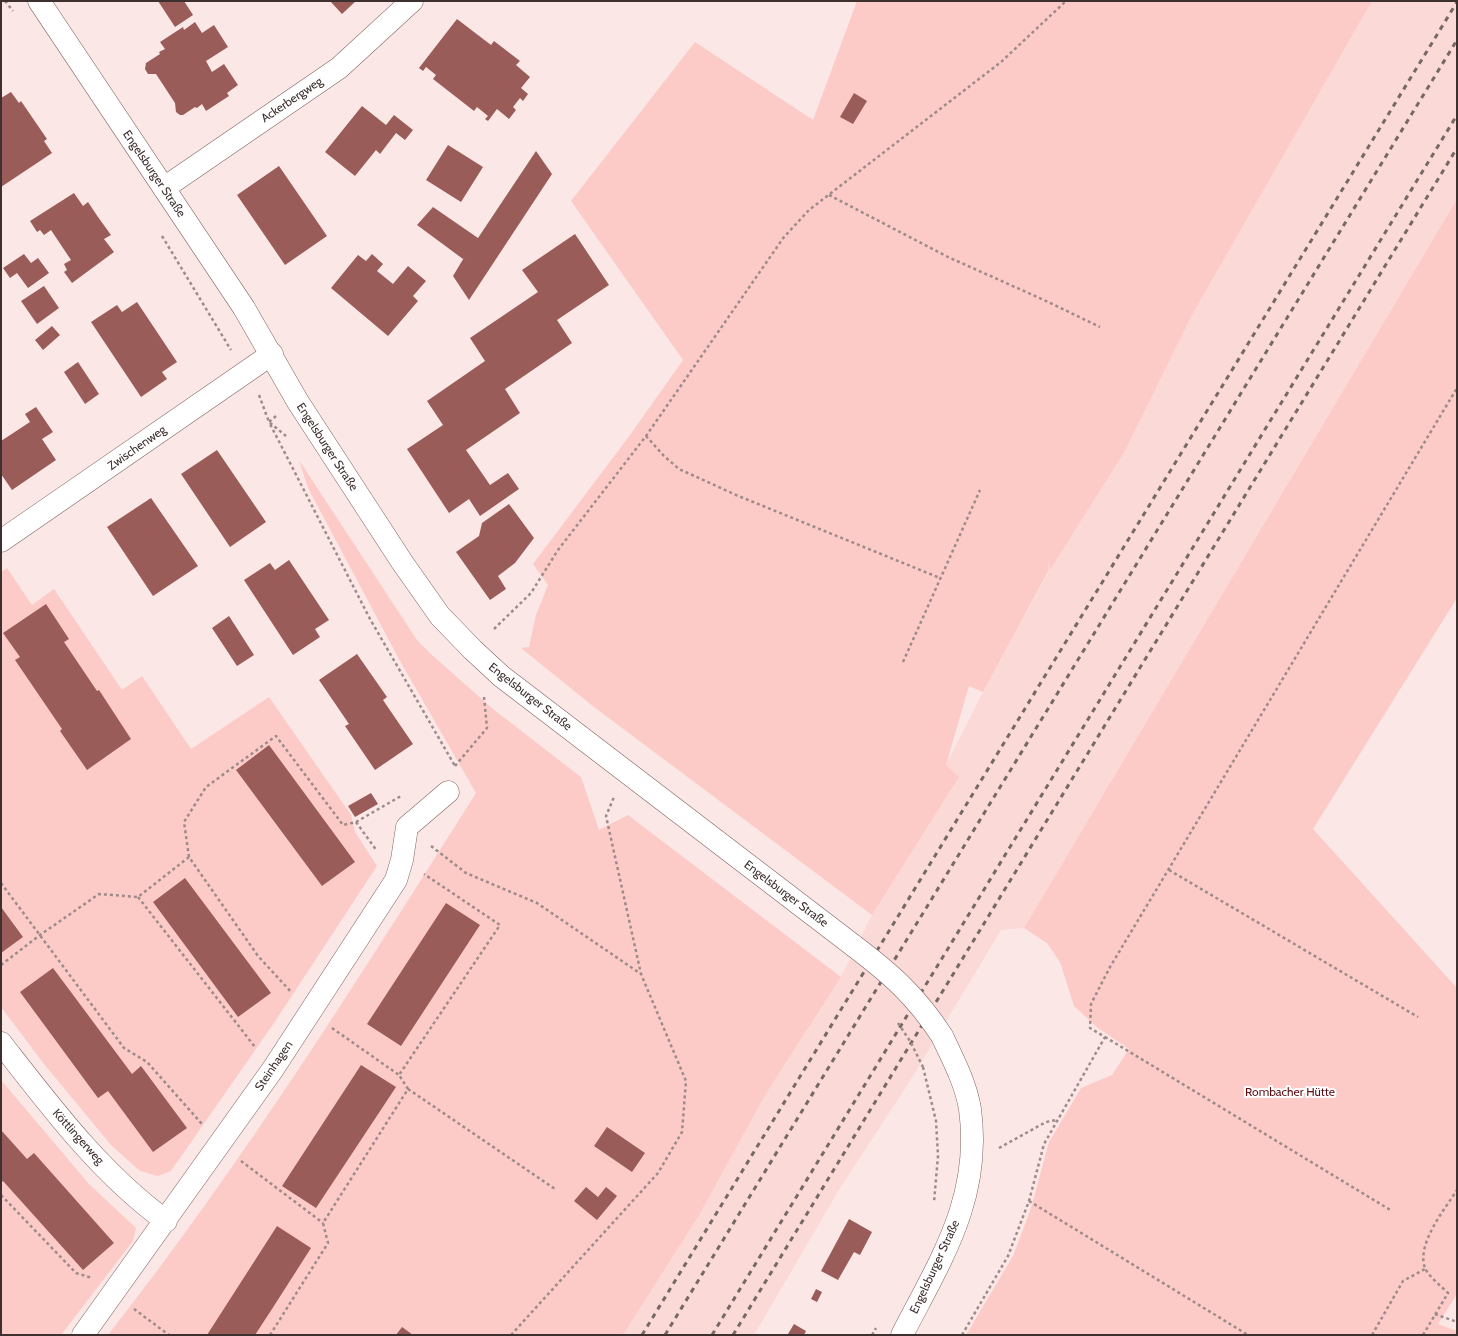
<!DOCTYPE html>
<html>
<head>
<meta charset="utf-8">
<style>
	body { margin:0 }
	#map { position:relative; width:1458px; height:1336px; overflow:hidden; background:#fbe7e5; font-family:Cabin,sans-serif }
	canvas { display:block }
	.frame { position:absolute; inset:0; border:2px solid #3d302f; pointer-events:none }
</style>
</head>
<body>
<div id="map">
<canvas width="1458" height="1336"></canvas>
<div class="frame"></div>
</div>
<script>
const c = document.querySelector('canvas').getContext('2d');
c.lineJoin = 'round';
function fill(path, color) { c.fillStyle = color; c.fill(path, 'evenodd'); }
function trace(path, color, width, dash) { c.strokeStyle = color; c.lineWidth = width; c.lineCap = dash ? 'butt' : 'round'; c.setLineDash(dash || []); c.stroke(path); }
function write(font, color, halo, rows, align = 'center') {
  c.font = font + ' Cabin,sans-serif'; c.lineWidth = 4; c.setLineDash([]); c.textBaseline = 'middle'; c.strokeStyle = halo; c.fillStyle = color; for (const [text, x, y, turn = 0] of rows) {
    c.save(); c.translate(x, y); c.rotate((+turn || 0) * Math.PI / 180); c.textAlign = isNaN(turn) ? turn : align; if (halo) c.strokeText(text, 0, 0); c.fillText(text, 0, 0); c.restore();
  }
}
fill(new Path2D(`
	M1372,1H1457V199L1024,928L1001,930L908,1084L840,1188L754,1335H623L698,1217L767,1092L841,977L872,915L959,777L946,765L983,692L1050,570L1125,451L1192,315Z`), '#fad9d6');
fill(new Path2D(`
	M857,1H1372L1192,315L1125,451L1050,570L1048,560L1049,570L983,692L969,686L946,765L959,777L872,915L594,707L521,648L529,647L536,615L548,585L533,564L630,435L683,360L571,201L695,42L813,120Z
	M1457,199V598L1313,829L1457,988V1294L1438,1324L1457,1331V1335H966L1013,1256L1031,1208L1049,1142L1081,1088L1112,1075L1129,1049L1098,1028L1074,1006L1060,962L1047,943L1024,928Z
	M299,460L417,640L432,655L493,709L581,777L599,830L628,815L841,977L767,1092L698,1217L623,1335H108C243,1163 359,978 476,793L400,661L308,488Z
	M7,568L32,605L54,589L122,690L142,676L191,749L269,697L351,815L355,832L377,866L276,1020L171,1171L158,1176L140,1171L111,1145L44,1064L1,1007V572Z
	M1,1080L89,1184L136,1228L133,1241L61,1335H1Z`), '#fdcbc7');
fill(new Path2D(`
	M158,1H184L193,15L175,27Z
	M330,1H356L342,14Z
	M457,19L491,45L494,41L520,61L516,65L530,77L521,88L528,94L523,101L520,98L513,107L516,110L509,119L497,109L488,121L485,119L488,116L477,107L474,111L433,79L436,75L426,67L423,71L419,68Z
	M195,22L202,33L214,25L228,47L206,61L212,72L224,64L238,85L227,93L229,96L206,111L202,104L197,108L195,107L183,115H180L176,112L175,103L156,74H148L145,69L146,63L160,54L159,52L165,49L160,42L183,27L184,30Z
	M11,92L19,103L21,101L47,139L44,141L52,153L1,187V98Z
	M854,93L867,101L853,124L840,117Z
	M362,106L386,125L394,115L413,130L405,140L396,133L380,154L376,150L355,176L325,152Z
	M448,145L483,167L461,202L426,180Z
	M536,151L552,174L469,300L453,276L465,256L463,259L417,225L433,207L478,238Z
	M279,166L327,236L285,265L237,195Z
	M74,193L83,206L88,202L98,217L111,235L104,239L114,252L72,283L64,272L67,270L64,264L71,260L51,230L44,235L40,230L37,232L30,221Z
	M575,234L609,285L557,320L572,343L505,389L520,413L466,450L490,485L508,473L519,489L480,516L469,499L449,513L407,449L443,425L427,401L485,361L470,338L538,292L522,270Z
	M24,254L31,263L38,258L49,273L28,288L17,273L10,278L3,268Z
	M372,254L383,264L377,271L393,284L408,266L426,281L413,296L418,301L388,336L331,288L358,255L366,261Z
	M44,286L59,308L37,324L21,301Z
	M137,302L177,362L162,372L167,379L141,397L91,322L117,305L122,312Z
	M52,326L60,335L43,350L35,340Z
	M78,362L99,394L85,404L64,372Z
	M36,407L53,432L42,439L56,460L12,490L1,474V441L30,422L25,414Z
	M217,450L266,522L230,547L181,474Z
	M151,498L198,566L153,596L107,527Z
	M509,504L534,538L515,563L498,576L506,589L490,600L456,552L479,536L482,523Z
	M289,560L329,620L315,629L320,637L293,655L244,580L270,563L275,570Z
	M46,604L69,639L64,642L97,691L99,690L131,739L87,770L60,731L62,729L15,660L20,657L3,633Z
	M229,616L254,655L237,666L212,628Z
	M357,654L387,697L383,700L413,744L375,770L345,726L349,724L319,680Z
	M269,745L355,862L322,886L236,770Z
	M371,793L378,804L355,817L348,806Z
	M185,878L271,993L238,1017L153,902Z
	M446,903L480,925L401,1046L367,1024Z
	M1,907L23,937L1,953Z
	M53,968L132,1074L141,1066L187,1128L153,1152L108,1091L98,1098L20,992Z
	M361,1065L396,1087L316,1208L282,1186Z
	M607,1127L645,1153L632,1172L594,1146Z
	M1,1130L27,1159L34,1153L114,1243L83,1270L3,1181L1,1183Z
	M586,1187L598,1197L606,1187L617,1196L597,1220L574,1201Z
	M849,1219L872,1232L860,1255L854,1252L838,1280L821,1271Z
	M277,1226L311,1248L272,1309L255,1335H207Z
	M816,1289L822,1292L817,1302L811,1299Z
	M794,1324L806,1331L804,1335L788,1334Z
	M402,1327L413,1335H396Z`), '#9a5c58');
const minor = new Path2D(`
	M164,188L339,68L412,1
	M1,541L272,354
	M1,1043C51,1107 100,1173 166,1221
	M83,1335L273,1069L396,880L402,860L407,827L448,792`);
const tertiary = new Path2D(`
	M39,1L244,308L298,402L402,562L440,616L473,650L501,676L854,946
	M902,1335C941,1259 982,1198 970,1109C966,1084 953,1059 942,1036`);
trace(minor, '#7f6260', 23);
trace(tertiary, '#7f6260', 23);
trace(new Path2D(`
	M5,1L13,11
	M829,195L948,257L1044,300L1100,327
	M162,236L231,350
	M259,395L269,422L286,436
	M276,416L269,422L370,619L455,766
	M646,436L664,456L679,469L736,495L940,578
	M494,629L531,593L558,550L646,436L784,237L809,210L1001,62L1066,1
	M903,662L980,490
	M455,766L487,728L484,697
	M356,822L401,796
	M431,846L466,873L537,903L641,974
	M189,857L184,822L206,787L276,736L343,825L356,822L377,851
	M1169,870L1418,1017
	M1,883L124,1048L147,1062L202,1124
	M138,897L255,1047
	M1,965L40,935L99,894L138,897L189,857L258,956L292,993
	M332,1028L399,1075
	M1105,1037L1392,1211
	M923,1067L936,1121L938,1156L934,1202
	M408,1089L555,1189
	M999,1148L1046,1122L1056,1120
	M241,1161L323,1223
	M1,1195L76,1273L92,1278
	M1029,1201L1248,1335
	M134,1309L169,1335
	M1435,1314L1457,1322
	M270,1335L328,1243L323,1223L408,1089L399,1075L500,925L424,874
	M511,1335L658,1173L682,1132L686,1081L641,974L606,816L614,797
	M872,1335L876,1328
	M962,1335L1008,1256L1029,1201L1044,1144L1105,1037L1090,1028L1091,1004L1110,967L1457,388
	M1372,1335L1403,1281L1425,1269
	M1423,1335L1448,1293C1441,1286 1429,1277 1425,1268C1416,1244 1445,1209 1457,1190`), '#9c8b8a', 2.5, [3, 3]);
trace(minor, '#fff', 22);
trace(tertiary, '#fff', 22);
trace(new Path2D(`
	M642,1335L1457,2
	M665,1335L1457,40
	M712,1335L1457,115
	M733,1335L1457,148`), '#776867', 3, [5, 5]);
const tertiaryBridge = new Path2D(`
	M854,946C891,974 916,996 942,1036`);
trace(tertiaryBridge, '#7f6260', 23, []);
trace(new Path2D(`
	M898,1023L910,1041L923,1067`), '#9c8b8a', 2.5, [3, 3]);
trace(tertiaryBridge, '#fff', 22);
write('12px', '#3d302f', '#fff', [
	["Ackerbergweg",292,100,-34],
	["Engelsburger Straße",154,174,56],
	["Engelsburger Straße",327,447,57],
	["Zwischenweg",137,448,-35],
	["Engelsburger Straße",530,697,38],
	["Engelsburger Straße",786,894,37],
	["Steinhagen",274,1066,-56],
	["Köttlingerweg",78,1137,48],
	["Engelsburger Straße",935,1267,-65]
]);
write('12px', '#5f0f13', '#fff', [
	["Rombacher Hütte",1290,1092]
]);
</script>
</body>
</html>
